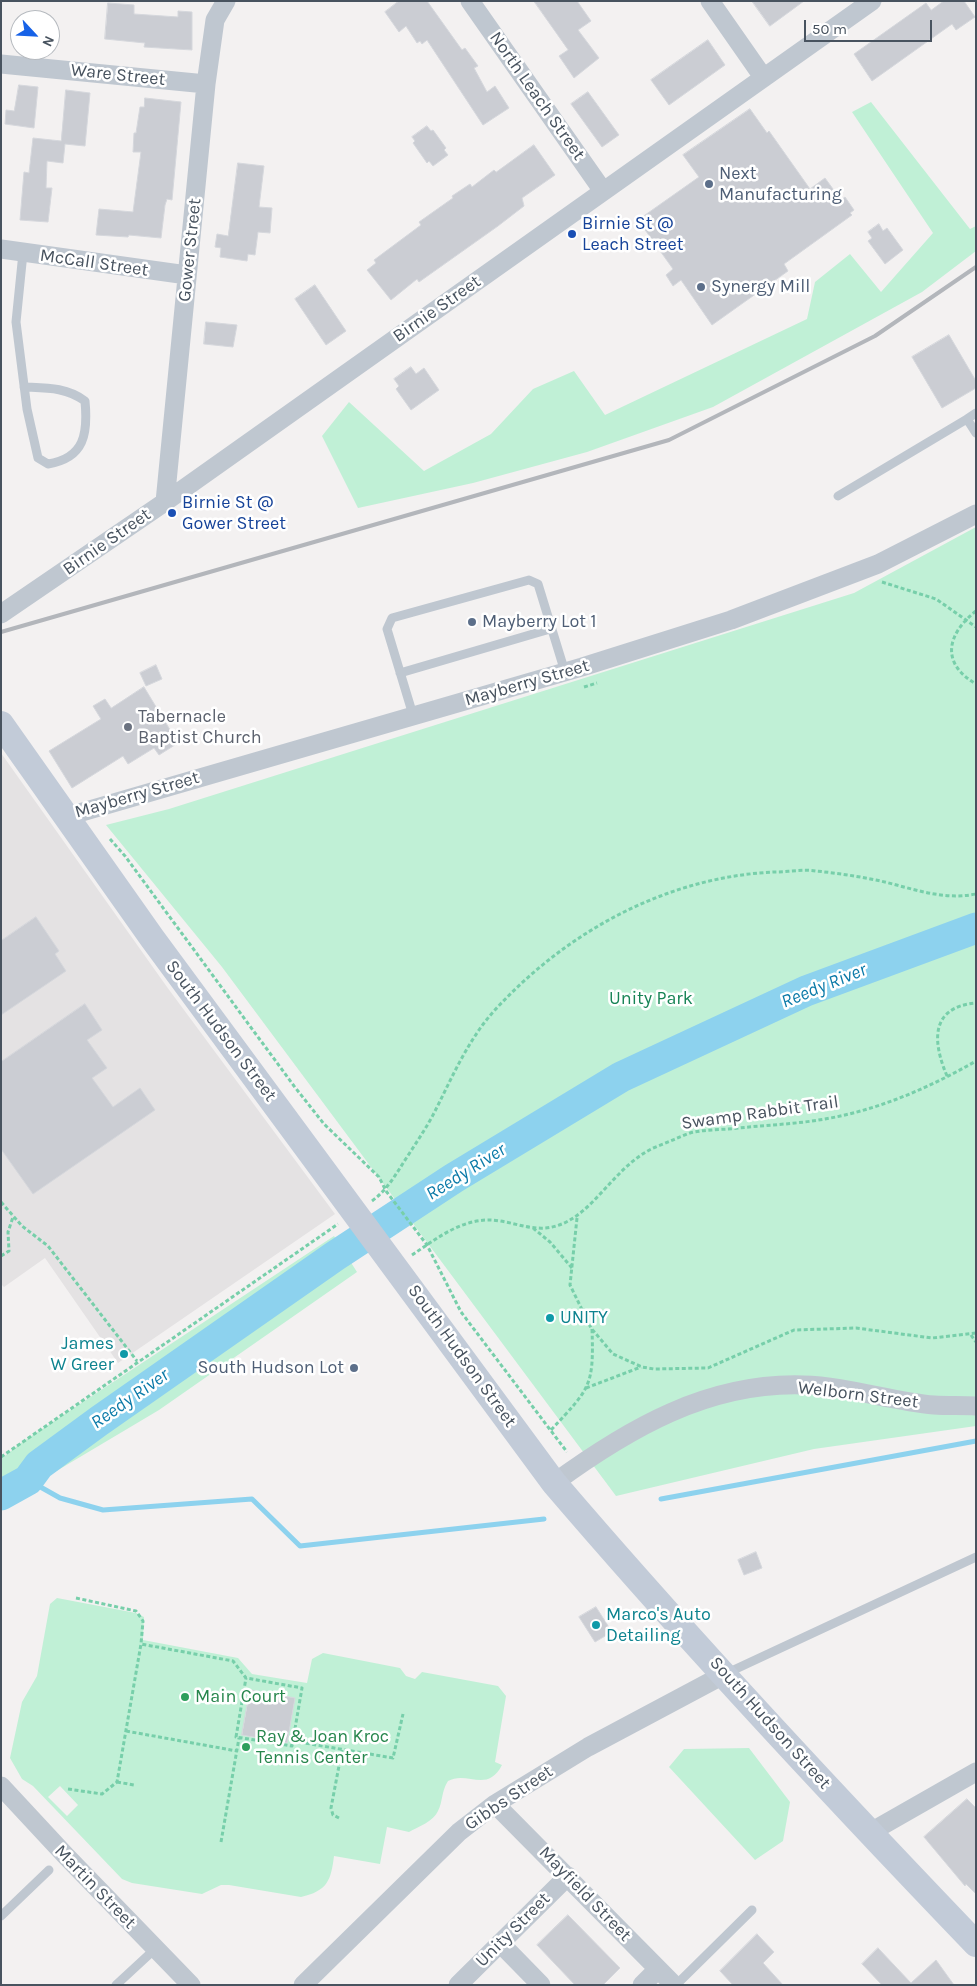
<!DOCTYPE html>
<html>
<head>
<meta charset="utf-8">
<style>
	body { margin:0 }
	#map { position:relative; width:977px; height:1986px; overflow:hidden; background:#f3f1f1; font-family:Karla,sans-serif }
	canvas { display:block }
	.frame { position:absolute; inset:0; border:2px solid #48535f; pointer-events:none }
	.north { position:absolute; left:10px; top:10px; width:50px; height:50px; box-sizing:border-box; background:#fff; border:1px solid #b6babf; border-radius:50%; rotate:115deg; font-size:14px; font-weight:700; line-height:20px; text-align:center; color:#48535f }
	.north::after { content:''; display:block; margin:auto; width:18px; height:22px; background:#1762e7; clip-path:polygon(50% 0,100% 100%,50% 72%,0 100%) }
	.scale { position:absolute; left:804px; top:20px; width:128px; height:22px; box-sizing:border-box; border:2px solid #48535f; border-top:0; padding-left:6px; font-size:15px; line-height:18px; white-space:nowrap; color:#48535f; -webkit-text-stroke:4px #fff; paint-order:stroke }
</style>
</head>
<body>
<div id="map">
<canvas width="977" height="1986"></canvas>
<div class="frame"></div>
<div class="north">N</div>
<div class="scale">50 m</div>
</div>
<script>
const c = document.querySelector('canvas').getContext('2d');
c.lineJoin = 'round';
function fill(path, color) { c.fillStyle = color; c.fill(path, 'evenodd'); }
function trace(path, color, width, dash) { c.strokeStyle = color; c.lineWidth = width; c.lineCap = dash ? 'butt' : 'round'; c.setLineDash(dash || []); c.stroke(path); }
function write(font, color, halo, rows, align = 'center') {
  c.font = font + ' Karla,sans-serif'; c.lineWidth = 5; c.setLineDash([]); c.textBaseline = 'middle'; c.strokeStyle = halo; c.fillStyle = color; for (const [text, x, y, turn = 0] of rows) {
    c.save(); c.translate(x, y); c.rotate((+turn || 0) * Math.PI / 180); c.textAlign = isNaN(turn) ? turn : align; if (halo) c.strokeText(text, 0, 0); c.fillText(text, 0, 0); c.restore();
  }
}
fill(new Path2D(`
	M1,753L167,987L335,1214L118,1363L45,1258L4,1287L1,1284Z`), '#e4e2e3');
fill(new Path2D(`
	M871,102L970,229L976,226V251L922,292L713,407L587,452L473,483L358,508L322,436L349,402L424,471L491,434L533,389L574,371L605,415L807,319L815,282L850,254L881,292L933,233L852,112Z
	M976,527V1426L814,1449L616,1496L222,967L106,825L169,809L854,593Z
	M334,1236L357,1272L159,1410L1,1504V1459L21,1443Z
	M57,1598L136,1613L144,1617L143,1640L238,1658L252,1674L307,1683L312,1659L323,1653L400,1668L406,1676L415,1679L422,1672L498,1686L506,1696L495,1762L502,1765C487,1794 467,1770 448,1781C441,1792 443,1801 438,1811C434,1821 418,1827 409,1832L387,1827L380,1864L334,1856C331,1881 327,1891 301,1897L229,1885H221L202,1894L132,1883L122,1879L33,1786L22,1779L10,1758L22,1702L37,1676L50,1604ZM250,1690L295,1698L287,1743L242,1735ZM60,1786L78,1805L67,1816L48,1797Z
	M749,1748L790,1802L783,1841L755,1860L669,1767L684,1749Z`), '#c0f0d6');
trace(new Path2D(`
	M28,1480L60,1498L103,1510L252,1499L300,1546L544,1519
	M661,1499L976,1441`), '#8dd2ee', 5);
trace(new Path2D(`
	M1,1495L28,1480L39,1465L99,1421L335,1256L454,1178L621,1077L806,991L976,928`), '#8dd2ee', 31);
const building = new Path2D(`
	M399,1H427L462,50L465,48L478,66L474,68L487,92L495,86L509,108L483,125L427,40L422,44L420,41L417,43L406,26L399,32L385,12Z
	M534,1H577L591,21L578,30L599,58L574,78L559,56L568,50Z
	M752,1H804L770,26Z
	M944,1H964L975,17L956,30L952,24L872,81L854,54L926,3L931,10Z
	M108,3L134,5V14L178,17V11L192,12V50L144,47L145,43L105,39Z
	M708,40L725,65L669,105L651,80Z
	M19,85L38,87L34,128L5,124L6,110L14,111Z
	M66,90L90,93L85,146L65,144L63,163L47,161L46,188H52L48,222L20,220L24,172L29,173L33,138L61,141Z
	M588,92L619,135L602,147L571,104Z
	M145,98L181,102L172,200L167,199L165,205L161,238L129,235L128,237L96,235L99,209L133,212L141,152H133L134,133H136L140,107H144Z
	M750,109L767,133L769,131L810,189L825,178L841,200L845,197L854,210L850,213L852,215L784,264L788,271L712,325L681,280L673,286L666,275L673,269L638,220L699,177L683,155Z
	M427,126L431,131L433,130L446,148L444,150L448,155L433,166L429,161L427,163L413,143L415,141L412,137Z
	M534,145L555,175L522,198L524,206L498,226L419,282L417,279L391,300L367,270L376,263L374,260L421,225L419,222L453,198L452,196L470,184L472,187L494,170L496,172Z
	M238,163L264,166L259,207L272,208L270,233L258,232L255,255L248,254L247,261L220,257L221,248L215,247L217,234L228,236Z
	M879,224L883,231L887,228L903,250L885,264L868,241L872,238L868,232Z
	M315,285L346,331L326,345L295,299Z
	M206,322L237,325L233,347L204,344Z
	M949,335L976,381V388L942,408L912,357Z
	M411,367L416,374L424,368L439,390L411,410L396,389L399,386L394,379Z
	M156,665L162,679L146,686L140,673Z
	M144,687L178,743L159,755L154,748L128,764L123,756L72,788L49,751L101,719L93,706L105,699L111,708Z
	M36,917L59,951L55,954L66,971L1,1015V941Z
	M85,1004L102,1030L87,1040L107,1068L92,1078L113,1107L140,1088L155,1110L33,1194L1,1149V1062Z
	M756,1552L762,1568L744,1575L738,1560Z
	M596,1607L612,1632L595,1642L579,1617Z
	M250,1690L295,1698L287,1743L242,1735Z
	M967,1799L976,1808V1894L966,1884L965,1886L924,1837Z
	M568,1915L620,1968L603,1985H575L537,1945Z
	M757,1934L774,1952L763,1963L783,1985H733L720,1971Z
	M878,1948L911,1983L936,1960L954,1985H882L862,1964Z`);
fill(building, '#cbcdd3');
trace(building, '#d5d7dc', 1);
trace(new Path2D(`
	M882,582L936,599L976,627
	M976,611C947,634 940,663 976,684
	M584,687L597,683
	M110,839L125,856L294,1086L324,1124L379,1177L386,1191L427,1245L461,1312L567,1452
	M947,1076C933,1043 929,1007 976,1003
	M372,1201C388,1189 396,1174 407,1157C416,1143 425,1130 433,1115C451,1080 467,1041 494,1011C566,932 666,877 774,872C788,872 803,869 816,871C836,873 856,876 876,880C909,887 941,901 976,894
	M1,1202L22,1226L48,1246L137,1361
	M577,1218L570,1285L591,1328L613,1354L642,1367L654,1369L708,1368L794,1330L856,1328L932,1338L976,1333
	M533,1228L550,1242L572,1268
	M412,1255C439,1237 466,1215 500,1221C519,1224 537,1232 556,1226C595,1215 615,1163 658,1146C669,1142 679,1137 690,1133C706,1129 723,1130 739,1128C767,1125 797,1124 825,1119C878,1110 929,1088 976,1061
	M1,1256L9,1251L8,1232L13,1217
	M971,1335L976,1342
	M586,1388L641,1367
	M551,1430C590,1388 594,1387 592,1329
	M1,1457L338,1224
	M76,1598L136,1611L143,1621L141,1644
	M126,1731L237,1751
	M293,1741L393,1758L403,1714
	M117,1782L134,1785
	M68,1789L102,1794L117,1782L141,1644L233,1661L246,1678L302,1688L292,1746L236,1737L246,1678
	M339,1818L333,1815L331,1808L342,1750
	M221,1842L239,1738`), '#77cfaa', 3, [4, 2.5]);
trace(new Path2D(`
	M23,253L16,322L27,409L38,458L48,464C85,458 88,433 85,401C66,387 46,388 24,387
	M976,413L967,419L976,433
	M838,496L967,419
	M400,673L550,629
	M413,715L387,629L392,618L529,580L538,584L565,672
	M725,1674L976,1557
	M1,1916L49,1870
	M116,1985L155,1949
	M676,1985L752,1910`), '#bfc7d0', 9);
trace(new Path2D(`
	M470,1L603,191
	M710,1L763,77
	M1,64L206,84
	M1,249L187,275
	M165,502L206,84L215,20L226,1
	M1,614L165,502L872,1
	M65,817L582,667L731,620L878,564L976,514
	M554,1483C628,1429 708,1382 803,1385C847,1386 890,1401 934,1405C948,1406 962,1405 976,1406
	M1,1786L66,1856L191,1985
	M495,1804L674,1985
	M869,1833L976,1772
	M500,1943L541,1985
	M303,1985L459,1832L495,1804L588,1747L725,1674
	M458,1985L568,1876
	M642,1985L658,1969`), '#bfc7d0', 19);
trace(new Path2D(`
	M1,724L152,938L554,1483C689,1641 832,1794 976,1944`), '#c2cbd8', 26);
trace(new Path2D(`
	M1,632L669,440L875,336L976,267`), '#b3b6bb', 4);
for (const [x, y, r, color] of [
	[709,184,5,"#5c6f8a"],
	[572,234,5,"#1a4fb4"],
	[701,287,5,"#5c6f8a"],
	[172,513,5,"#1a4fb4"],
	[472,622,5,"#5c6f8a"],
	[128,727,5,"#6b7280"],
	[550,1318,5,"#0f9aa8"],
	[124,1354,5,"#0f9aa8"],
	[354,1368,5,"#5c6f8a"],
	[596,1625,5,"#0f9aa8"],
	[185,1697,5,"#2e9e5b"],
	[246,1747,5,"#2e9e5b"]
]) { const dot = new Path2D(); dot.arc(x, y, r, 0, 2 * Math.PI); c.fillStyle = color; c.fill(dot); trace(dot, '#fff', 2); }
write('18px', '#48535f', '#fff', [
	["Ware Street",118,75,6],
	["North Leach Street",537,96,55],
	["Gower Street",190,250,-84],
	["McCall Street",94,263,8],
	["Birnie Street",437,309,-35],
	["Birnie Street",107,542,-35],
	["Mayberry Street",527,683,-16],
	["Mayberry Street",137,795,-16],
	["South Hudson Street",221,1031,53],
	["Swamp Rabbit Trail",760,1113,-8],
	["South Hudson Street",462,1356,54],
	["Welborn Street",858,1395,7],
	["South Hudson Street",770,1723,48],
	["Gibbs Street",509,1798,-34],
	["Martin Street",95,1887,46],
	["Mayfield Street",585,1894,46],
	["Unity Street",513,1930,-45]
]);
write('18px', '#4e5e75', '#fff', [
	["Next",719,174],
	["Manufacturing",719,195],
	["Synergy Mill",711,287],
	["Mayberry Lot 1",482,622],
	["South Hudson Lot",344,1368,"right"]
], 'left');
write('18px', '#164399', '#fff', [
	["Birnie St @",582,224],
	["Leach Street",582,245],
	["Birnie St @",182,503],
	["Gower Street",182,524]
], 'left');
write('18px', '#5b616d', '#fff', [
	["Tabernacle",138,717],
	["Baptist Church",138,738]
], 'left');
write('18px', '#168355', '#fff', [
	["Unity Park",651,999]
]);
write('18px', '#0d838f', '#fff', [
	["UNITY",560,1318],
	["James",114,1344,"right"],
	["W Greer",114,1365,"right"],
	["Marco's Auto",606,1615],
	["Detailing",606,1636]
], 'left');
write('18px', '#27864d', '#fff', [
	["Main Court",195,1697],
	["Ray & Joan Kroc",256,1737],
	["Tennis Center",256,1758]
], 'left');
write('italic 19px', '#0b7aa8', '#fff', [
	["Reedy River",824,986,-22],
	["Reedy River",466,1172,-32],
	["Reedy River",130,1399,-35]
]);
</script>
</body>
</html>
